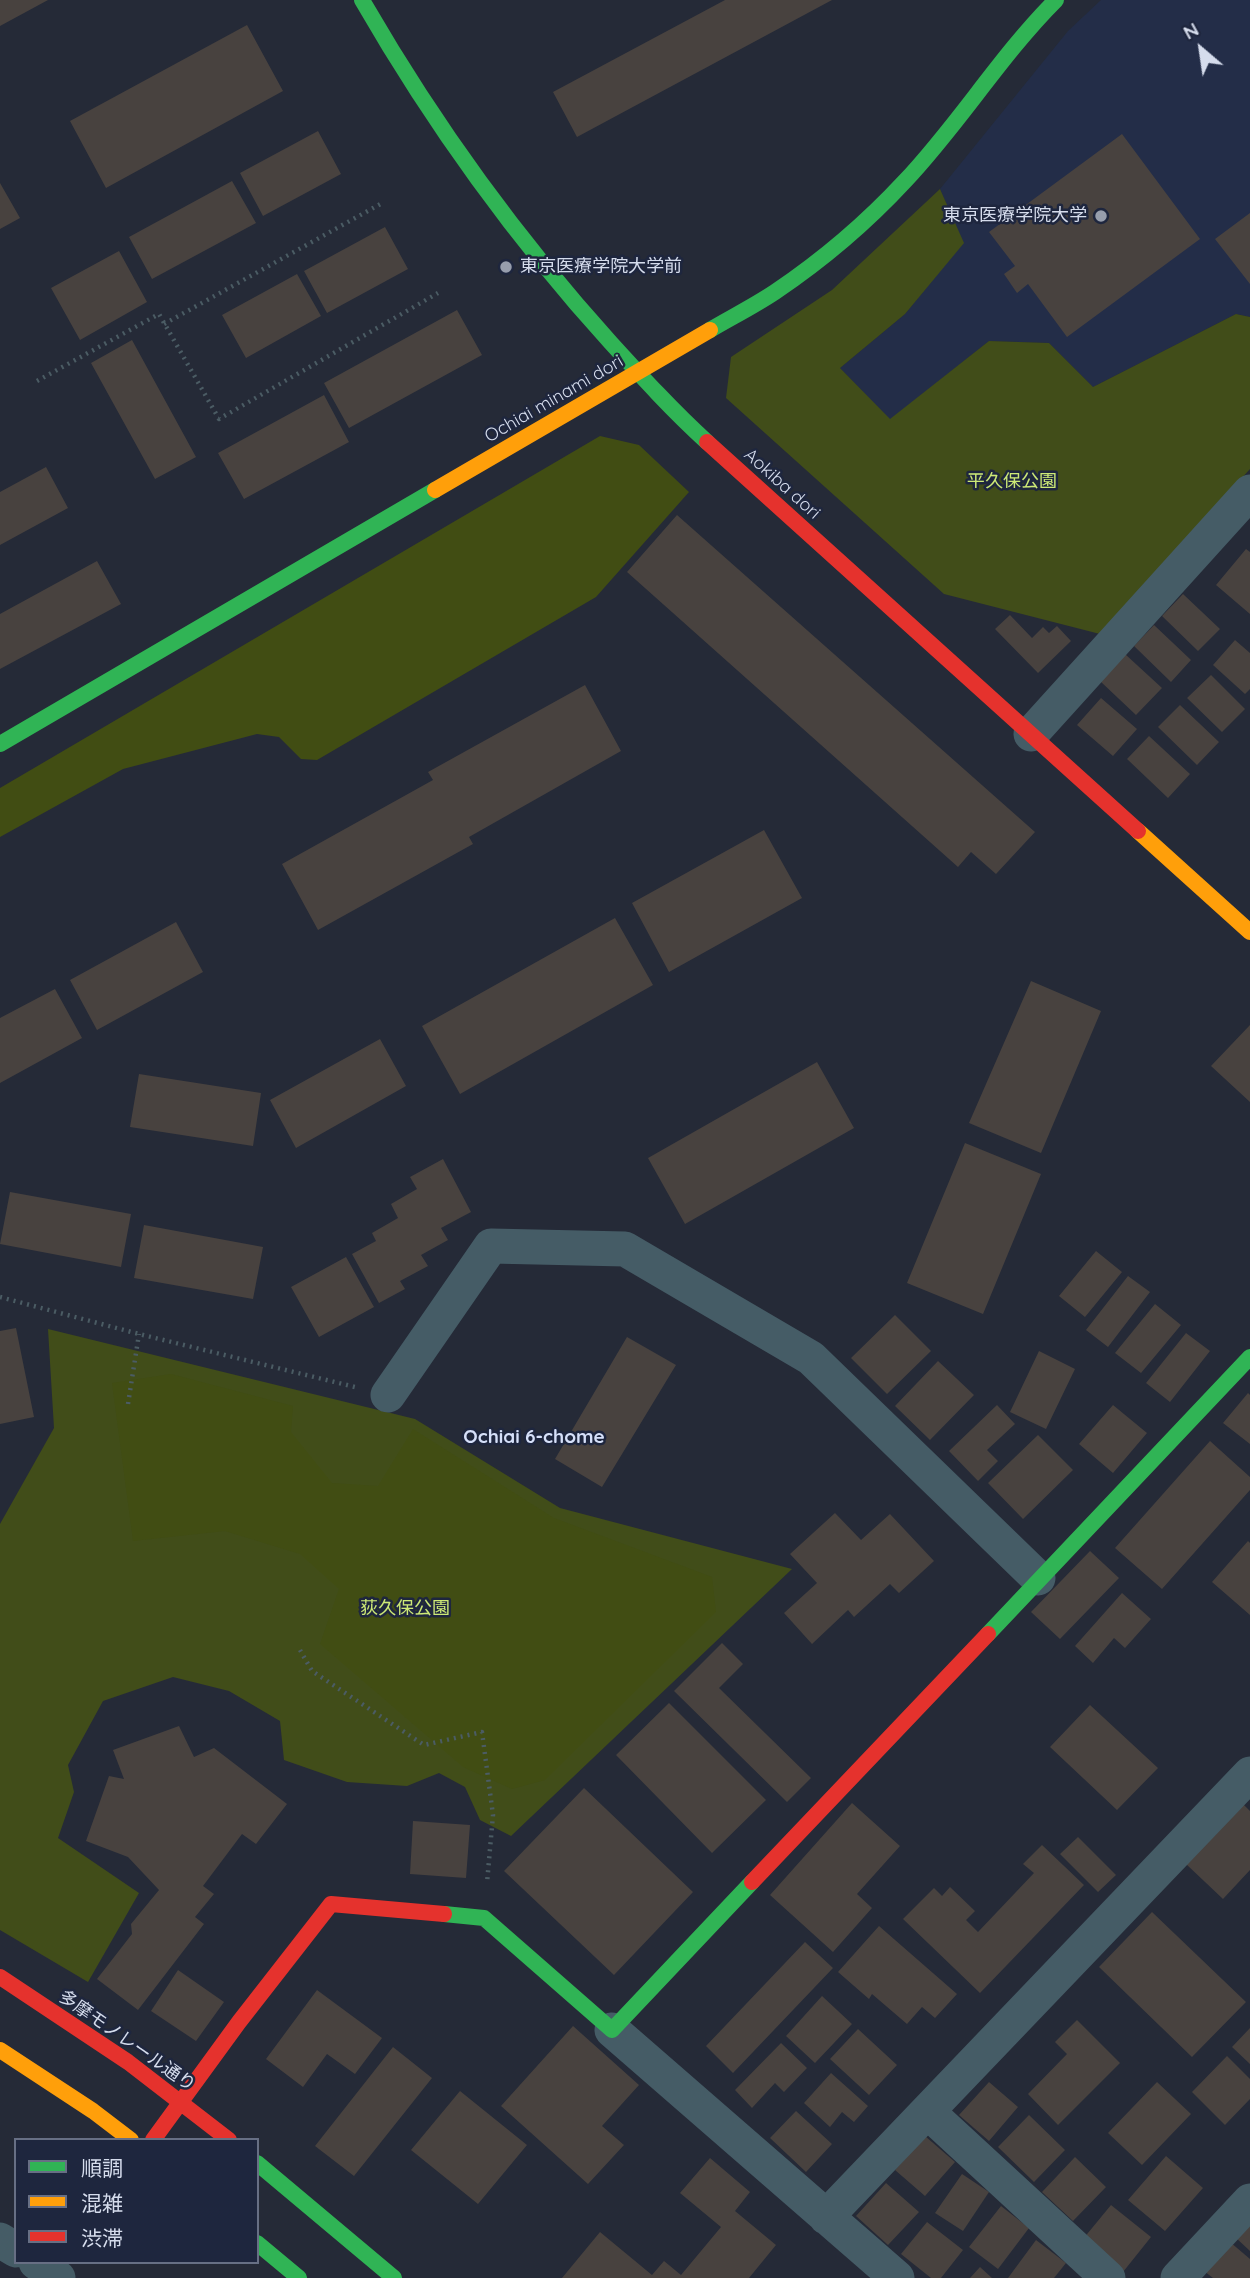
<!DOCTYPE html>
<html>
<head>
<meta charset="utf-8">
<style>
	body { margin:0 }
	#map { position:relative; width:1250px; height:2278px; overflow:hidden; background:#252a37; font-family:Quicksand,"Noto Sans JP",sans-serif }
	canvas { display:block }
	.legend { position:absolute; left:14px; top:2138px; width:245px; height:126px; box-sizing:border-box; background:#1e263e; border:2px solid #676f84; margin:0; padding:9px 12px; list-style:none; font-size:21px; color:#d5dcec }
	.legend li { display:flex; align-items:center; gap:14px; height:35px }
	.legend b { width:35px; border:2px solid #676f84 }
	.north { position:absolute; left:1166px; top:14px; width:70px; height:70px; -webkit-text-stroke:5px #1e263e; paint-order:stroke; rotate:331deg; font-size:19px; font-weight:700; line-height:28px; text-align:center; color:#d5dcec }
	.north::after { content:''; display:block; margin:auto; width:24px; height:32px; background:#d5dcec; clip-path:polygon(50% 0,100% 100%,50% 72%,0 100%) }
</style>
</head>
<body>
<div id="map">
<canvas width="1250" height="2278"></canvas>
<ul class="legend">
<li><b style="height:9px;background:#30b455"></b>順調</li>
<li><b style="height:9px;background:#ff9f0a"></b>混雑</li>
<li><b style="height:9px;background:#e5322d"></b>渋滞</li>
</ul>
<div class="north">N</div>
</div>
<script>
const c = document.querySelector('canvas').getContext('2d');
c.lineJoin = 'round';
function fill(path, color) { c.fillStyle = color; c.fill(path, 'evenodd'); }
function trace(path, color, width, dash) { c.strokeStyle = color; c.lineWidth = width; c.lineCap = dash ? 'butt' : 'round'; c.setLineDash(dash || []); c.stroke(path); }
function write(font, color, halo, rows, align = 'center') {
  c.font = font + ' Quicksand,"Noto Sans JP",sans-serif'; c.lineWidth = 5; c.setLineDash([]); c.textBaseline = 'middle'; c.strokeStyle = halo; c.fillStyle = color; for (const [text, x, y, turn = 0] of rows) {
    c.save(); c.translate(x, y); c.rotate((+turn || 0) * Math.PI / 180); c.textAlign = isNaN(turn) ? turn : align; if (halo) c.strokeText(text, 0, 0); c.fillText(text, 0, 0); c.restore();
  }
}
fill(new Path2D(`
	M1101,0H1250V317L1236,314L1093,387L1049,343L989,341L890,420L840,368L905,314L963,243L940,189L1068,31Z`), '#232d48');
fill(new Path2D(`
	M940,189L964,243L905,314L840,368L890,419L989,341L1049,343L1093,387L1236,314L1250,317V469L1100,634L944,594L726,398L731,357L832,290Z
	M48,1329L415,1419L560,1508L792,1569L511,1836L480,1820L465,1787L439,1773L407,1786L347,1782L284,1760L280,1721L229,1691L173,1677L103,1701L68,1765L74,1792L58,1838L139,1893L88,1982L0,1930V1524L54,1428Z`), '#414d19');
fill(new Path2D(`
	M600,436L639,445L689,492L596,597L317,760L301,759L279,737L257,734L123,769L0,837V788Z
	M171,1374L293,1406L291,1432L332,1483L378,1486L413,1429L554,1518L712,1577L716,1612L545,1780L512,1789L463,1767L320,1644L339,1589L300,1554L225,1531L133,1541L112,1383Z`), '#414d13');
fill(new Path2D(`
	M0,0H48L0,26Z
	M725,0H832L577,137L553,92Z
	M247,25L283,91L106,188L70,121Z
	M318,131L341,174L263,216L240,173Z
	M1122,134L1200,239L1067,337L1028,284L1017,293L1004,274L1015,266L989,232Z
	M232,181L256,223L152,279L129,237Z
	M0,183L20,218L0,229Z
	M1250,213V284L1215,239Z
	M385,227L408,269L327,313L304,271Z
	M119,251L147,302L80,340L51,288Z
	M297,274L321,316L246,358L222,315Z
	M457,310L482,355L349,428L324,383Z
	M132,340L196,457L155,479L91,363Z
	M324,395L349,442L244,499L218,453Z
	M46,467L68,508L0,545V492Z
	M677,515L1035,832L996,874L971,852L958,867L627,572Z
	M1246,549L1250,552V614L1216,585Z
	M97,561L121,604L0,669V614Z
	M1183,594L1220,629L1198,651L1162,616Z
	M1010,615L1032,638L1043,627L1049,633L1057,626L1071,641L1038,673L995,629Z
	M1154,625L1191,660L1171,682L1134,646Z
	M1235,640L1250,653V689L1245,694L1213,665Z
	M1125,654L1162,688L1136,715L1100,681Z
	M1211,675L1245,709L1222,732L1187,698Z
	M585,685L621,751L469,837L473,844L318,930L282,864L433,780L428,772Z
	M1101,698L1137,729L1113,756L1077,725Z
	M1180,705L1219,742L1197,765L1158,727Z
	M1149,736L1190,774L1168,798L1127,759Z
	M764,830L802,898L669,972L632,903Z
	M615,918L653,985L460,1094L422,1026Z
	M176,922L203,972L97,1030L70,980Z
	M1031,981L1101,1011L1041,1153L969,1123Z
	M55,989L82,1038L0,1083V1018Z
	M1250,1025V1102L1211,1066Z
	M380,1039L406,1086L296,1148L270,1100Z
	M817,1062L854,1128L685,1224L648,1158Z
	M139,1074L261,1093L253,1146L130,1127Z
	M965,1143L1041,1174L983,1314L907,1283Z
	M443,1159L471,1212L441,1228L448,1240L421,1255L428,1266L400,1281L405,1289L379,1303L352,1254L376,1241L372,1233L398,1218L391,1204L417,1189L410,1177Z
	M10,1192L131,1214L121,1267L0,1244Z
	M144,1225L263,1247L253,1299L134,1278Z
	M1096,1251L1122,1272L1085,1317L1059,1296Z
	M346,1257L374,1307L319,1337L291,1287Z
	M1128,1276L1150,1292L1108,1347L1086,1330Z
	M1155,1304L1181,1325L1141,1373L1115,1353Z
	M895,1315L931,1351L887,1394L851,1358Z
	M16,1328L34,1417L0,1424V1331Z
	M1186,1333L1210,1351L1170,1402L1146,1383Z
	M627,1337L676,1365L602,1487L555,1459Z
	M1039,1351L1075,1369L1046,1429L1010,1412Z
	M938,1361L974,1395L930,1440L895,1406Z
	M1248,1393L1250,1395V1444L1223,1423Z
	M997,1405L1015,1424L987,1450L998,1461L978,1481L949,1451Z
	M1113,1405L1147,1433L1113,1473L1079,1444Z
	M1038,1435L1073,1470L1023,1519L988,1483Z
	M1210,1441L1250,1477V1490L1162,1589L1115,1548Z
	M835,1513L861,1540L890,1514L934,1561L899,1593L890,1584L854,1617L848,1610L812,1644L784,1613L817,1583L790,1554Z
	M1248,1541L1250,1543V1615L1212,1582Z
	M1090,1551L1119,1578L1060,1639L1031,1612Z
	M1122,1593L1151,1619L1125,1648L1114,1638L1093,1663L1075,1646Z
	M722,1643L743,1664L719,1688L811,1778L787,1802L674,1691Z
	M669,1703L766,1800L712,1853L616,1755Z
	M1090,1705L1158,1768L1117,1810L1050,1747Z
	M179,1726L194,1757L214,1748L287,1804L256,1844L242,1834L203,1886L214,1894L195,1917L204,1924L138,2010L97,1979L132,1934L131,1924L159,1890L128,1857L86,1841L109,1776L124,1779L113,1750Z
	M584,1788L693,1892L614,1975L504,1871Z
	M852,1803L900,1846L857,1894L872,1908L833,1952L770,1895Z
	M1243,1804L1250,1811V1870L1223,1899L1186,1864Z
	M413,1821L470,1825L466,1878L410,1874Z
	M1078,1837L1116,1875L1098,1892L1060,1854Z
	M1042,1845L1084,1885L980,1993L903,1919L934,1888L942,1896L950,1887L975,1911L966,1920L978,1932L1034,1873L1023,1864Z
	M1152,1912L1246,2002L1192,2057L1099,1967Z
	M879,1926L957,1994L935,2018L922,2007L907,2024L872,1994L869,1999L838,1972Z
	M805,1942L833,1968L733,2073L706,2046Z
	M178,1970L224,2002L196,2041L151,2011Z
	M317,1990L382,2038L355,2074L327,2054L303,2087L266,2059Z
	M822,1996L852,2024L815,2063L786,2036Z
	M1077,2020L1120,2063L1058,2125L1028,2094L1067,2054L1055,2042Z
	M573,2026L639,2085L602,2126L624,2145L588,2184L501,2106Z
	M1250,2028V2064L1232,2047Z
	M858,2029L897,2065L869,2095L830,2059Z
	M781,2043L807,2068L784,2092L775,2083L752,2108L735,2090Z
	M393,2047L432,2078L354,2176L315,2146Z
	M1227,2056L1250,2079V2099L1225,2125L1192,2092Z
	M831,2073L868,2106L854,2122L842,2112L830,2127L804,2103Z
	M989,2082L1018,2107L989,2141L959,2115Z
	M1157,2082L1191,2114L1142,2165L1108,2133Z
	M460,2091L527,2145L478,2204L411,2150Z
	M796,2111L832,2144L806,2172L770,2138Z
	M1029,2115L1065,2150L1034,2182L998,2147Z
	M925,2136L955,2162L925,2196L895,2170Z
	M1166,2156L1203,2188L1165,2231L1128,2200Z
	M1075,2157L1106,2187L1073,2221L1042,2192Z
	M710,2158L750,2192L735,2211L776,2245L749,2278H562L600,2232L652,2275L664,2261L681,2275L721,2227L680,2193Z
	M962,2174L989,2192L963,2231L935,2213Z
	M886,2183L919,2212L888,2245L856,2216Z
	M1111,2205L1151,2237L1123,2272L1083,2239Z
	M1001,2206L1029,2228L998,2269L969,2247Z
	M1250,2220V2251L1235,2237Z
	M927,2222L963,2250L941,2278H931L901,2254Z
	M1036,2240L1066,2263L1054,2278H1008Z
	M1230,2242L1250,2259V2278H1213L1204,2271Z
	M980,2267L992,2278H970Z`), '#48423f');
trace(new Path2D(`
	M164,324L384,202
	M37,381L159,314L219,419L438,293
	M0,1297L139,1334L355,1387
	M128,1404L139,1334
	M300,1650L312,1671L424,1745L482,1732L493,1815L487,1883`), '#4b5c64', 4.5, [2, 5]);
trace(new Path2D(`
	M1031,734L1250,492
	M388,1395L491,1246L625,1249L811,1358L1038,1578
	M612,2030L897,2278
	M928,2112L1108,2278
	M826,2217L1250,1774
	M0,2240L16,2250
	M36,2262L58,2278
	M1178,2278L1250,2201`), '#455c66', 35);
trace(new Path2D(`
	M362,0C434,125 514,236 611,343C642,377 673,411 707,442
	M710,330C732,317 754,306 775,292C821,261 867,222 905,181C959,124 1000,56 1056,0
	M0,744L435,490
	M988,1634L1250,1357
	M444,1914L484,1918L612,2030L752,1882
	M257,2163L394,2278
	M257,2243L299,2278`), '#30b455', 16);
trace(new Path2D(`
	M435,490L710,330
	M1138,831L1250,932
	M0,2050L93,2111L131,2140`), '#ff9f0a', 16);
trace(new Path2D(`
	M707,442L1138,831
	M752,1882L988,1634
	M0,1977L128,2062L229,2140
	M153,2140L239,2022L331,1904L444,1914`), '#e5322d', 16);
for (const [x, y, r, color] of [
	[1101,216,7,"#979ead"],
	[506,267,7,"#979ead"]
]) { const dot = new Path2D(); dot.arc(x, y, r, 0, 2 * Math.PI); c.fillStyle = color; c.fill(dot); trace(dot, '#1e263e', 2.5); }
write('18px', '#d5dcec', '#1e263e', [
	["東京医療学院大学",1087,216],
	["東京医療学院大学前",520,267,"left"]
], 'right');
write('18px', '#d5dcec', '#1e263e', [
	["Ochiai minami dori",554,399,-30],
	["Aokiba dori",782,484,42],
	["多摩モノレール通り",127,2041,35]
]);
write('18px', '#cde976', '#1e263e', [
	["平久保公園",1012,482],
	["荻久保公園",405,1609]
]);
write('bold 19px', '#d6e0f9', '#1e263e', [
	["Ochiai 6-chome",534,1437]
]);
</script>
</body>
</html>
